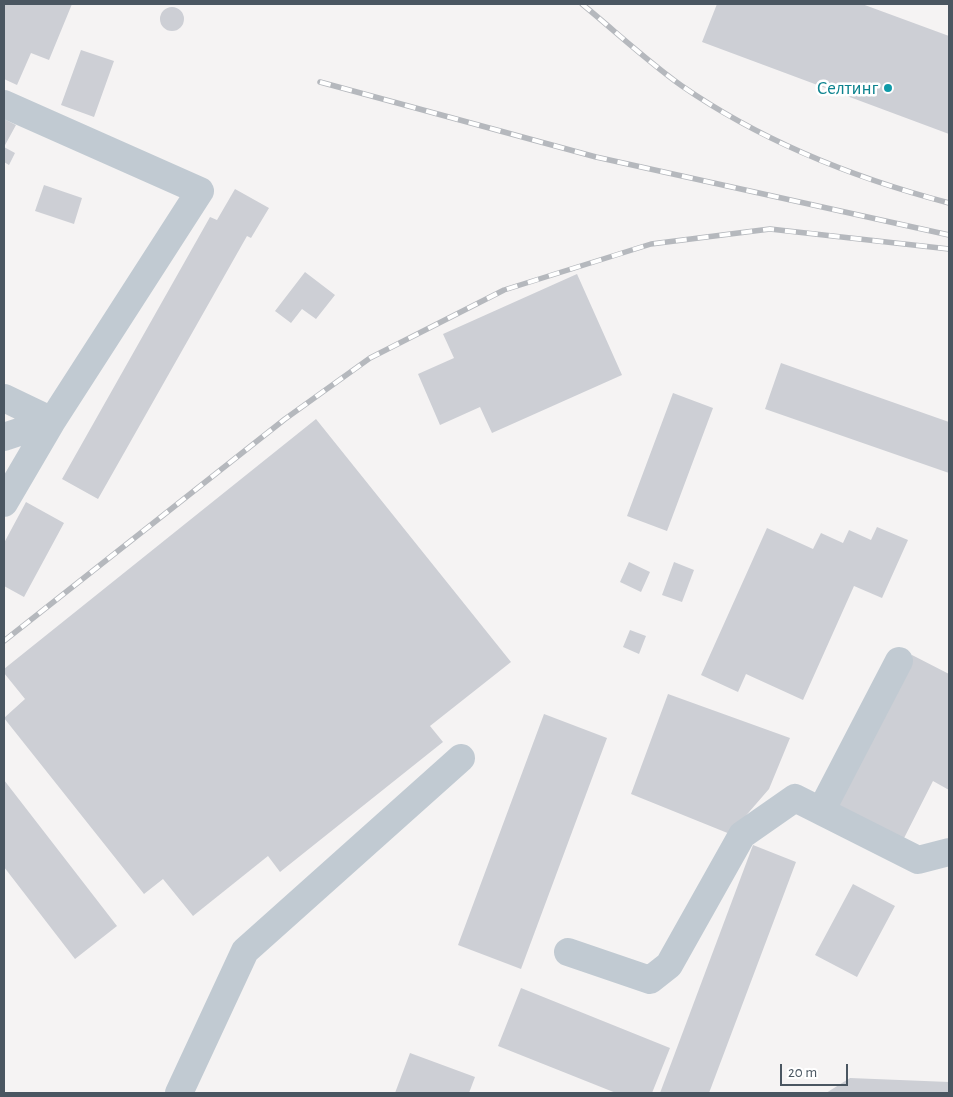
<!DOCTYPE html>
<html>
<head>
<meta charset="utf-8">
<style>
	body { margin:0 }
	#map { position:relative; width:953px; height:1097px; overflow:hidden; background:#f5f3f3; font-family:"Alegreya Sans",sans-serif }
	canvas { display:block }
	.frame { position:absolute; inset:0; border:5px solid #4a5661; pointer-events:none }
	.scale { position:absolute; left:780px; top:1064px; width:68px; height:22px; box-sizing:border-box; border:2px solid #4a5661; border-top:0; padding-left:6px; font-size:15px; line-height:18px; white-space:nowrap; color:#4a5661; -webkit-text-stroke:4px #fff; paint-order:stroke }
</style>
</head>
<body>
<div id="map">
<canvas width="953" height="1097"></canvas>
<div class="frame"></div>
<div class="scale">20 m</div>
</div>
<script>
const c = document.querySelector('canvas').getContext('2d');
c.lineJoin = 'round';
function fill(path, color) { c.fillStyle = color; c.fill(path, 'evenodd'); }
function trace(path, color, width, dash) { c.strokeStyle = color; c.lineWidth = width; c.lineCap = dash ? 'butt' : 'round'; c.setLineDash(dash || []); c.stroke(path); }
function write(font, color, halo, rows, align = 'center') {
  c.font = font + ' "Alegreya Sans",sans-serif'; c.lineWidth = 5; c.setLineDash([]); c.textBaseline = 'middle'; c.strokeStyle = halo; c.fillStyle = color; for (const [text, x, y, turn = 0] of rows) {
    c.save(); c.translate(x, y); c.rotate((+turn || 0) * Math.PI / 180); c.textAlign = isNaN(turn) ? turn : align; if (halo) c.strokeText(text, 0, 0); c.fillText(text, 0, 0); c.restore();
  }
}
fill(new Path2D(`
	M4,4H72L49,60L31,53L17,85L4,79Z
	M717,4H862L949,36V134L702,42Z
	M160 19a12 12 0 1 1 24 0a12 12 0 1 1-24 0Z
	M81,50L114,61L94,117L61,105Z
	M4,119L16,125L4,147L15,153L9,165L4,162Z
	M44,185L82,198L74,224L35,211Z
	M235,189L269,208L251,238L247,236L98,499L62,479L210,217L217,220Z
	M305,272L335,295L316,319L302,309L291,323L275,311Z
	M577,274L622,375L492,433L480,407L440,425L418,374L454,358L443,334Z
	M781,363L949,422V473L765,409Z
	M673,393L713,408L667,531L627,516Z
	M316,419L511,662L430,726L443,742L280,872L268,856L193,916L163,879L144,894L4,718L25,699L4,673V669Z
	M26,502L64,523L24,597L4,586V543Z
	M877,527L908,540L882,598L854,586L803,700L746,674L738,692L701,675L767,528L813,549L821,533L843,543L849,530L871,540Z
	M629,562L650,572L641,592L620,582Z
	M674,562L694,570L682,602L662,595Z
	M630,630L646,636L639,654L623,647Z
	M912,655L949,674V790L933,781L900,846L831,812Z
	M668,694L790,738L769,789L730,834L631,794Z
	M544,714L607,738L521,969L458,945Z
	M4,780L117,926L75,959L4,867Z
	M753,845L796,862L709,1093H660Z
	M853,884L895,906L857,977L815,955Z
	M521,988L670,1048L652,1093H616L498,1046Z
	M410,1053L475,1077L469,1093H395Z
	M850,1078L949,1082V1093H826Z`), '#cdcfd5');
trace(new Path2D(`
	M4,104L200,191L52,421L4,437
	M4,398L52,421L4,503
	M821,811L899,661
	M568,952L650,980L669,965L742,835L795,798L918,860L949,852
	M179,1093L245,951L461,758`), '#c1cad2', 28);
const rail = new Path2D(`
	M582,4C615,31 647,61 682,86C763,142 854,178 949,203
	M320,82L596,157L949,235
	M4,641L285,419L370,358L504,290L651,244L770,229L949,249`);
trace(rail, '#b5b8bd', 5.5);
trace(rail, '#fff', 4, [11]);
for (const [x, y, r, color] of [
	[888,88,5,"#0f9aa8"]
]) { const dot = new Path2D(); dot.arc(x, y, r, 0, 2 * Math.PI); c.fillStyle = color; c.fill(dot); trace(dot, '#fff', 2); }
write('19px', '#0d838f', '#fff', [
	["Селтинг",878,88]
], 'right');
</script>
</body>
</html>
